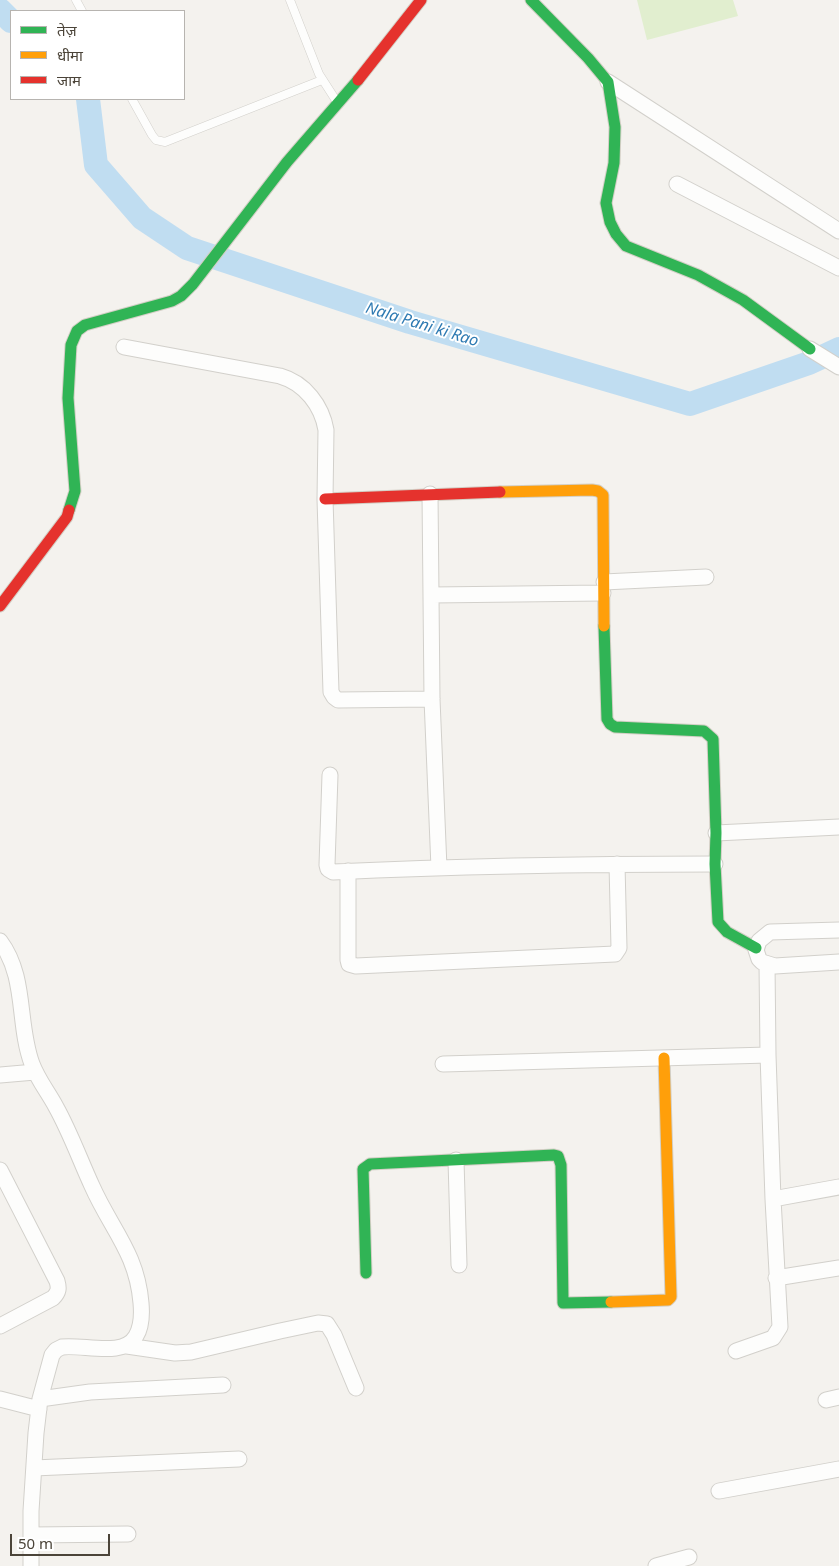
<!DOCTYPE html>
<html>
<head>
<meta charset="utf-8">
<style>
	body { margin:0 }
	#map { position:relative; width:839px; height:1566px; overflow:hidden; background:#f4f2ee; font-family:"Noto Sans","Noto Sans Devanagari",sans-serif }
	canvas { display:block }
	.legend { position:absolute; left:10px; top:10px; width:175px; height:90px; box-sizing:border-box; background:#fff; border:1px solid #b7b4b0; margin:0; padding:6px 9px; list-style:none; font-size:15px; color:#4b4439 }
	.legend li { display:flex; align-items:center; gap:10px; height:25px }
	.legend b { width:25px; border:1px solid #b7b4b0 }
	.scale { position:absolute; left:10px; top:1534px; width:100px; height:22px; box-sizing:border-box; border:2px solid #4b4439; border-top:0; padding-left:6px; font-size:15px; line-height:18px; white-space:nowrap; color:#4b4439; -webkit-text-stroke:4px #fff; paint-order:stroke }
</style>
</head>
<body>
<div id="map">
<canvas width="839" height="1566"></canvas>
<ul class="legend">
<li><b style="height:6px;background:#30b455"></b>तेज़</li>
<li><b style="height:6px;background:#ff9f0a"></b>धीमा</li>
<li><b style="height:6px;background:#e5322d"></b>जाम</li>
</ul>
<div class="scale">50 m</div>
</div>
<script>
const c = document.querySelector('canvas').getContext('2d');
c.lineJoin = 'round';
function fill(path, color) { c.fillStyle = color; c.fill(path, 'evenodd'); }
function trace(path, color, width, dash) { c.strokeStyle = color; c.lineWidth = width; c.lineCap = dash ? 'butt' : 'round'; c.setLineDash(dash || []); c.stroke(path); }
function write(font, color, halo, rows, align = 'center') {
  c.font = font + ' "Noto Sans",sans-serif'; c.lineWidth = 4; c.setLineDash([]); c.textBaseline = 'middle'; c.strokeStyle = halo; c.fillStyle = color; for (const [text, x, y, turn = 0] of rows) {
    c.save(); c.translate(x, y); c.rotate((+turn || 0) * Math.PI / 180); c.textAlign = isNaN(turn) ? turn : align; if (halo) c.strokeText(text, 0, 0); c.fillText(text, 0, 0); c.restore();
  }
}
fill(new Path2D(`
	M637,0H733L738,16L647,40Z`), '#e1eecf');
trace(new Path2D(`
	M0,10L11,21
	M88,99L96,165L142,218L187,248L410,322L690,404L809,363L839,349`), '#c0ddf1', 24);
const lane = new Path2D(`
	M76,0L82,11
	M290,0L319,74L337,102
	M132,99L152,135L156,140L165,142L322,80`);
const street = new Path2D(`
	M608,82L839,231
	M677,184L839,268
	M124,347L280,376C305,383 322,406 326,430L325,499L331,692L334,697L338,700L432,699
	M810,349L839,367
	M430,494L432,699L439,868
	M604,582L706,577
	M432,595L603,593
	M330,775L327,865L328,869L333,872C460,866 588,864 715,864
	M716,833L839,827
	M348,871V960L349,964L356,966L615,954L619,948L617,864
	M839,930L770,932L759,941L756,950L759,959L762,962L775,966L839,962
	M0,941C27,977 17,1024 32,1064C38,1080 48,1092 56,1107C70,1132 80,1160 92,1186C111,1229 137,1253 141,1303C142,1314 142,1326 136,1336C124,1358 83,1344 62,1347L56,1350L52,1355L40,1399L36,1433L31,1511V1566
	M443,1064L768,1055
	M0,1075L35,1072
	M456,1160L459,1265
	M0,1170L57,1281C59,1288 59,1292 53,1298L0,1326
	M773,1199L839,1187
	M776,1278L839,1268
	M127,1346L175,1353L191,1352L280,1331L318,1323L327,1324L334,1335L356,1388
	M736,1351L773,1338L780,1327L773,1199L768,1055L767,964
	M0,1399L39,1409
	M40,1399L90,1392L223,1385
	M826,1400L839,1397
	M34,1468L239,1459
	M719,1491L839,1469
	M31,1535L128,1534
	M656,1566L689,1557`);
const fast = new Path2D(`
	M531,0L588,58L608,82L615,127L614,163L606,203L610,222L616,234L626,246L698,275L743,300L810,349
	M69,510L75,491L68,398L71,345L77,331L85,325L172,301L181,296L193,284L287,162L358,80
	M604,626L607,719L610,724L615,727L704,731L713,739L716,833L715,864L718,922L727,932L756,948
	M366,1273L363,1169L370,1164L554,1155L558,1156L561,1165L563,1303L611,1302`);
const slow = new Path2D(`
	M500,492L592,490L598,491L603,495L604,626
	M611,1302L668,1300L671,1297L664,1058`);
const jam = new Path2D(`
	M358,80L421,0
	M325,499L500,492
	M0,606L67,517L69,510`);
trace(lane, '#d2d0cb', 9);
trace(street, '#d2d0cb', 17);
trace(fast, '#d3cfc5', 13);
trace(slow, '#d3cfc5', 13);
trace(jam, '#d3cfc5', 13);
trace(lane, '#fdfdfc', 8);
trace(street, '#fdfdfc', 15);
trace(fast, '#30b455', 11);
trace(slow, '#ff9f0a', 11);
trace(jam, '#e5322d', 11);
write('italic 16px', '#2e7ab2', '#fff', [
	["Nala Pani ki Rao",422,325,17]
]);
</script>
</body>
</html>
